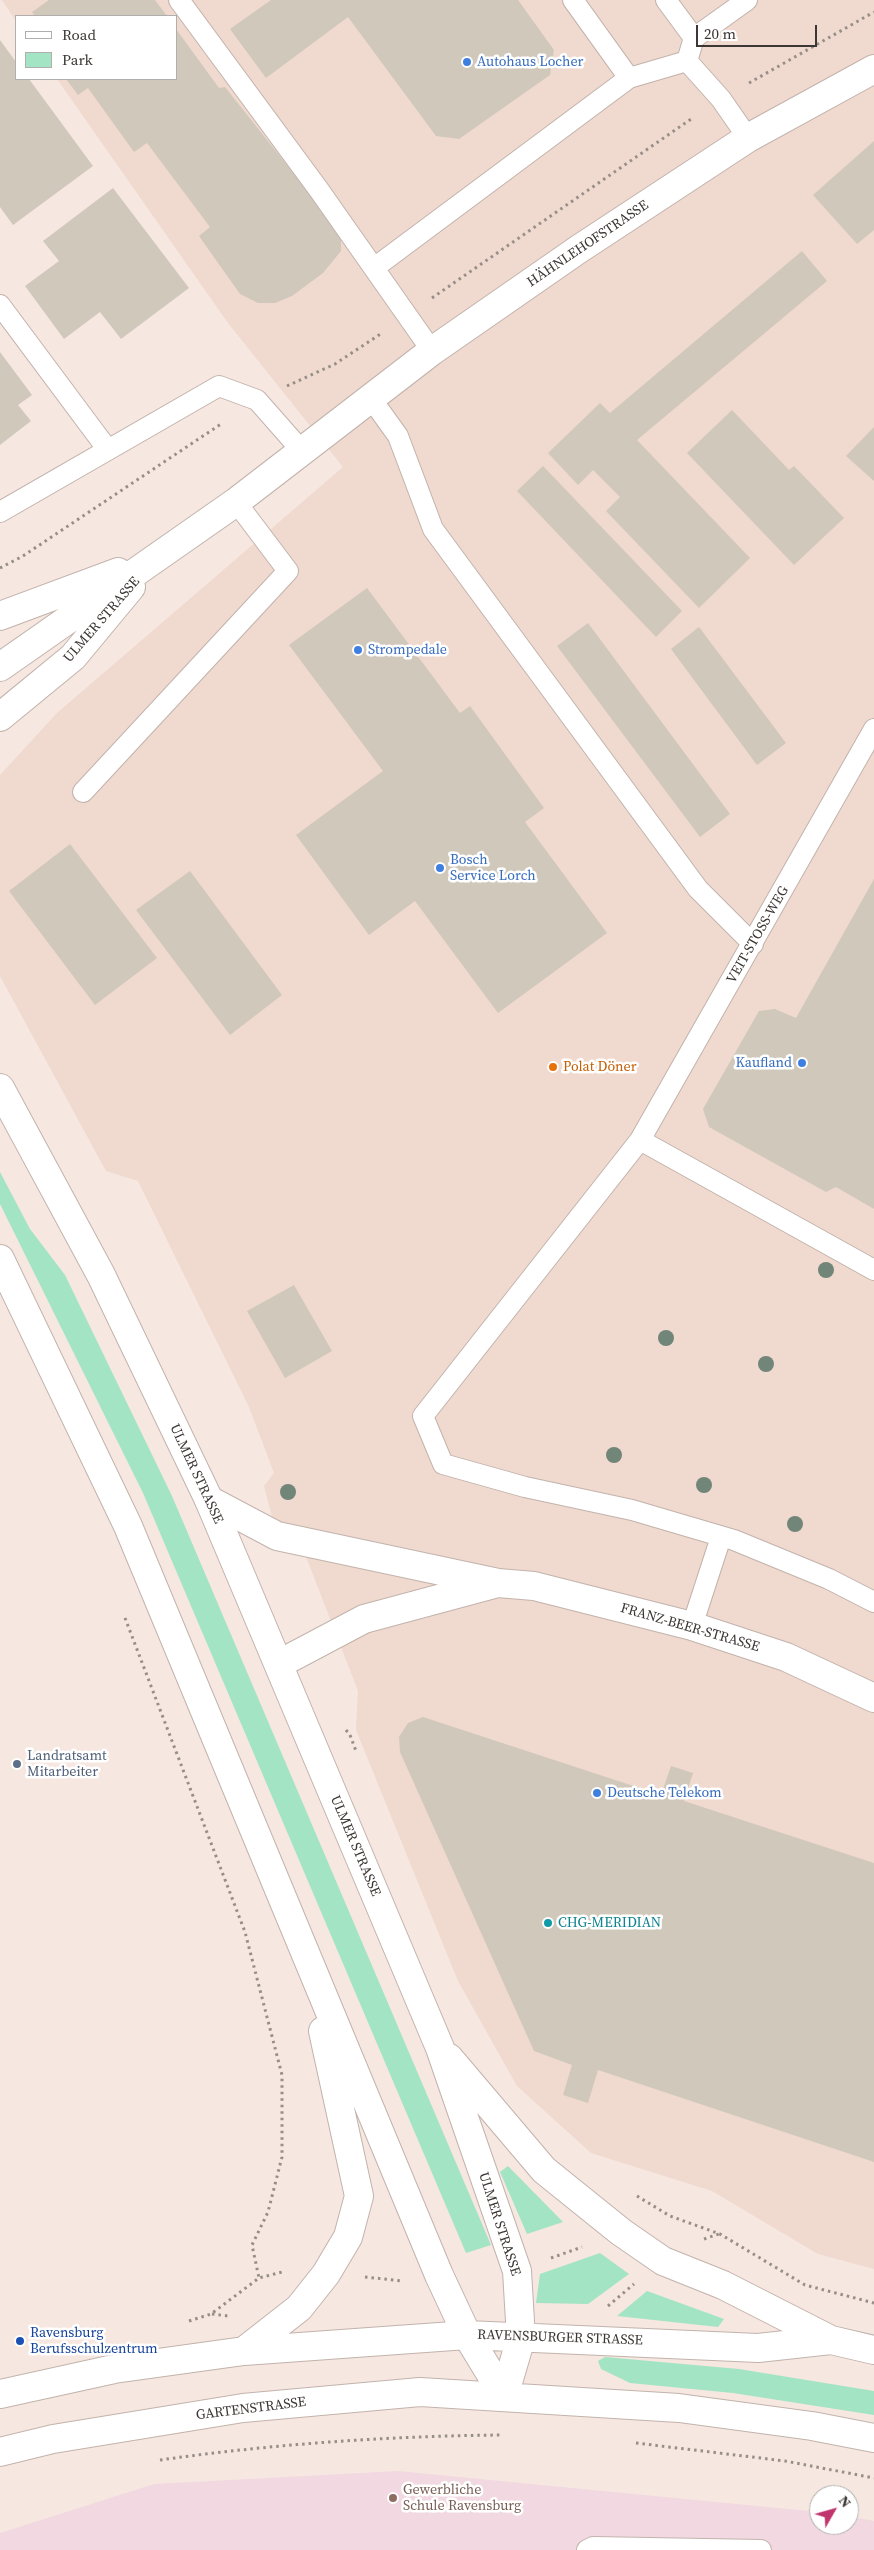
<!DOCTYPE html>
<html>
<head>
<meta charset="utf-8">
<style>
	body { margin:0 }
	#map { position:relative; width:874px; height:2550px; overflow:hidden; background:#f6e7e0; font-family:"Source Serif 4",serif }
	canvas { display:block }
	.legend { position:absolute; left:15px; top:15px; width:162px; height:65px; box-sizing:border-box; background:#fff; border:1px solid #b1afae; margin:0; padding:6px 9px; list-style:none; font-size:15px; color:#3c3634 }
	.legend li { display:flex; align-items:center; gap:10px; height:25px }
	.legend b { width:25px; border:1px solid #b1afae }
	.north { position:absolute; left:809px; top:2485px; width:50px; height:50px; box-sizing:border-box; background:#fff; border:1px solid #b1afae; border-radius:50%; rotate:52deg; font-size:14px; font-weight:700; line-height:20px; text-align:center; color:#3c3634 }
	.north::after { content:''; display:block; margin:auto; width:18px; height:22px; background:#c0356d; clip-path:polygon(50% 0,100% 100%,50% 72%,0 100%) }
	.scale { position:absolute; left:696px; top:25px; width:121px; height:22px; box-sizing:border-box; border:2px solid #3c3634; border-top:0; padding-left:6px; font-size:15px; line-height:18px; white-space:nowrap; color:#3c3634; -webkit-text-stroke:4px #fff; paint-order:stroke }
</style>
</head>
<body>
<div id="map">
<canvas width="874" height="2550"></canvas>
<ul class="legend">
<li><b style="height:6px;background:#fff"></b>Road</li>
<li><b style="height:14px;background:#a3e4c5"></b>Park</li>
</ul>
<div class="north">N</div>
<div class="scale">20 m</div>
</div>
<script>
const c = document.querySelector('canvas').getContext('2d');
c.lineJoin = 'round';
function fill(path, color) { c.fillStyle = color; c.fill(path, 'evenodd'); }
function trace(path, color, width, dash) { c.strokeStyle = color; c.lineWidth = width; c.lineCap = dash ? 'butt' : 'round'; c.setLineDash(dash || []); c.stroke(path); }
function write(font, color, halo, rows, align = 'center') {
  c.font = font + ' "Source Serif 4",serif'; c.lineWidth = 5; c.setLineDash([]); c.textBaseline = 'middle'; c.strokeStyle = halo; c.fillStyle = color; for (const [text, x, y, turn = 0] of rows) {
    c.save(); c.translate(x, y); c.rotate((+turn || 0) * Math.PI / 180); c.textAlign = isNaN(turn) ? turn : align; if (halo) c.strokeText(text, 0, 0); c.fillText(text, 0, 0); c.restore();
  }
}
fill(new Path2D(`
	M2,0H874V2269L818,2254L712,2191L591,2153L517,2086L458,1981L356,1730L358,1691L300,1541L277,1536L264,1486L274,1473L249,1407L138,1181L106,1171L0,976V775L57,713L343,467L228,323L57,79H176V16H16V21Z`), '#f0d9ce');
fill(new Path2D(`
	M398,2471L819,2512V2525H849V2516L874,2521V2550H0V2533L154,2484Z`), '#f2d9e1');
fill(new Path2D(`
	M0,1172L30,1229L65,1275L172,1496L491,2245L466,2253L143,1493L0,1204Z
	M508,2166L563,2222L527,2234L500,2172Z
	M600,2253L629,2274L588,2304L536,2303L540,2274Z
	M647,2291L724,2319L718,2327L617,2316Z
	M605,2357L739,2369L874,2391V2415L733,2393L630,2383L601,2369L598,2361Z`), '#a3e4c5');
fill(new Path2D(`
	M49,0H155L167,16H35L32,12Z
	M271,0H518L554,50L550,75L459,139L436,136L348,17L266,78L230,29Z
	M176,29L219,88L225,87L341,233V251L323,273L292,296L275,303H258L240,294L199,236L210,227L147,143L134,152L88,88L78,95L66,79H176Z
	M0,40L16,62V79H29L93,166L13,225L0,207Z
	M874,141V230L857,244L813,195Z
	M113,188L189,288L121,339L100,312L64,339L25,286L59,261L43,241Z
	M802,251L827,281L637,440L750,558L699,608L606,511L620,497L593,470L578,485L548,453L600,403L610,413Z
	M0,352L32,395L18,405L31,421L0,445Z
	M732,410L789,470L794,466L844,518L794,565L687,453Z
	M874,427V481L846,456Z
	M543,466L682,611L656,637L517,491Z
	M367,588L460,713L470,706L544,808L525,822L607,933L498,1013L415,901L369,935L296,835L383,771L289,645Z
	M588,623L730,814L700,837L557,646Z
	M699,627L786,743L757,765L671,649Z
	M70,844L157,958L95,1005L9,891Z
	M190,871L282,995L230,1035L136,910Z
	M874,879V1209L836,1187L826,1192L709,1127L703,1109L759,1011L775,1009L796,1018Z
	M294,1285L332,1351L285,1378L247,1311Z
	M423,1717L661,1795L671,1766L693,1773L684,1801L874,1863V2162L598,2070L588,2103L563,2095L572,2065L534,2051L400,1752L399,1737L408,1723Z`), '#d1c8bc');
const service = new Path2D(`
	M179,0L319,190L432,351
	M573,0L629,78
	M666,0L694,38L687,61
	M694,38L747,0
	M374,268L629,78L687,61L721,99L748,138
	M0,305L108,450
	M370,397L398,436L433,529L698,889L753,944
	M0,512L219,386L257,400L301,450
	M83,792L288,571L236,502
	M640,1140L874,729
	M874,1270L640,1140L423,1416L443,1464L525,1487L632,1510L734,1540L829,1579L874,1602
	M692,1626L721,1537
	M587,2550L593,2547L761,2550`);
const minor = new Path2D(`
	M0,616L118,572
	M0,667L236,502L432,351L579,249L748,138L874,69
	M0,717L73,657L131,587
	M209,1500L277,1536L498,1583L534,1586L692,1626L786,1657L874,1698
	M279,1664L364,1619L494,1584`);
const secondary = new Path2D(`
	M0,1088L101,1275L209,1500L440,2048L517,2271L521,2338L504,2396
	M0,1259L128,1526L439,2275L467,2335L504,2396
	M449,2058L544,2170L621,2232L663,2261L723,2285L831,2340
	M244,2351L299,2308L326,2274L348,2237L359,2196L323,2031
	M0,2394L114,2369L244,2351L467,2335L758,2348L831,2340L874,2350
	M0,2452L53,2439L243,2408L420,2392L679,2408L812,2426L874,2438`);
trace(service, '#c2b3ac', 22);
trace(minor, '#c2b3ac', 30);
trace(secondary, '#c2b3ac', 30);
trace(new Path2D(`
	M749,83L874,12
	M432,298L694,117
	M287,386L335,364L382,333
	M0,568L23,556L221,424
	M125,1618L245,1932L282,2075V2157L268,2212L252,2245L259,2278
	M346,1730L350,1735L356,1751
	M637,2196L670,2216L720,2234L805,2285L874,2303
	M704,2239L719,2234
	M551,2258L582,2247
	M365,2277L403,2281
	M608,2306L634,2284
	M212,2314L228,2316
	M189,2321L211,2314L259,2278L282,2272
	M636,2443L785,2461L874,2478
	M160,2460C274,2444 388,2436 503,2435`), '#988e89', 3, [2.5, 4]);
trace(service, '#fff', 20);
trace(minor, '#fff', 28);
trace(secondary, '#fff', 28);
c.fillStyle = '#728579';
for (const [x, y] of [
	[826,1270],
	[666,1338],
	[766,1364],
	[614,1455],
	[704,1485],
	[288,1492],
	[795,1524]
]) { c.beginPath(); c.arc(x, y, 8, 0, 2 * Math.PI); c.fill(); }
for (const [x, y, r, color] of [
	[467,62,5,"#3f7fe0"],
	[358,650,5,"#3f7fe0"],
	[440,868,5,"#3f7fe0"],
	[802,1063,5,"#3f7fe0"],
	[553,1067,5,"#e8710a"],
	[17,1764,5,"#5c6f8a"],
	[597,1793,5,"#3f7fe0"],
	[548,1923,5,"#0f9aa8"],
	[20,2341,5,"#1a4fb4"],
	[393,2498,5,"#8d6e63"]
]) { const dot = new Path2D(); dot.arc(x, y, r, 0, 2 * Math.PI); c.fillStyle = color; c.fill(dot); trace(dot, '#fff', 2); }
write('14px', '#366cbe', '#fff', [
	["Autohaus Locher",477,62],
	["Strompedale",368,650],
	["Bosch",450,860],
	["Service Lorch",450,876],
	["Kaufland",792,1063,"right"],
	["Deutsche Telekom",607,1793]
], 'left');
write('14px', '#3c3634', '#fff', [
	["HÄHNLEHOFSTRASSE",588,244,-34],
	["ULMER STRASSE",102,620,-49],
	["VEIT-STOSS-WEG",758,935,-60],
	["ULMER STRASSE",196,1474,65],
	["FRANZ-BEER-STRASSE",690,1628,16],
	["ULMER STRASSE",355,1846,67],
	["ULMER STRASSE",499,2224,72],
	["RAVENSBURGER STRASSE",560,2338,2],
	["GARTENSTRASSE",251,2409,-7]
]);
write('14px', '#c56008', '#fff', [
	["Polat Döner",563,1067]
], 'left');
write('14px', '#4e5e75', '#fff', [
	["Landratsamt",27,1756],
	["Mitarbeiter",27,1772]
], 'left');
write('14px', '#0d838f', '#fff', [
	["CHG-MERIDIAN",558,1923]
], 'left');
write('14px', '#164399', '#fff', [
	["Ravensburg",30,2333],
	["Berufsschulzentrum",30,2349]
], 'left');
write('14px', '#785e54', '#fff', [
	["Gewerbliche",403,2490],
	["Schule Ravensburg",403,2506]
], 'left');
</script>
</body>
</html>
